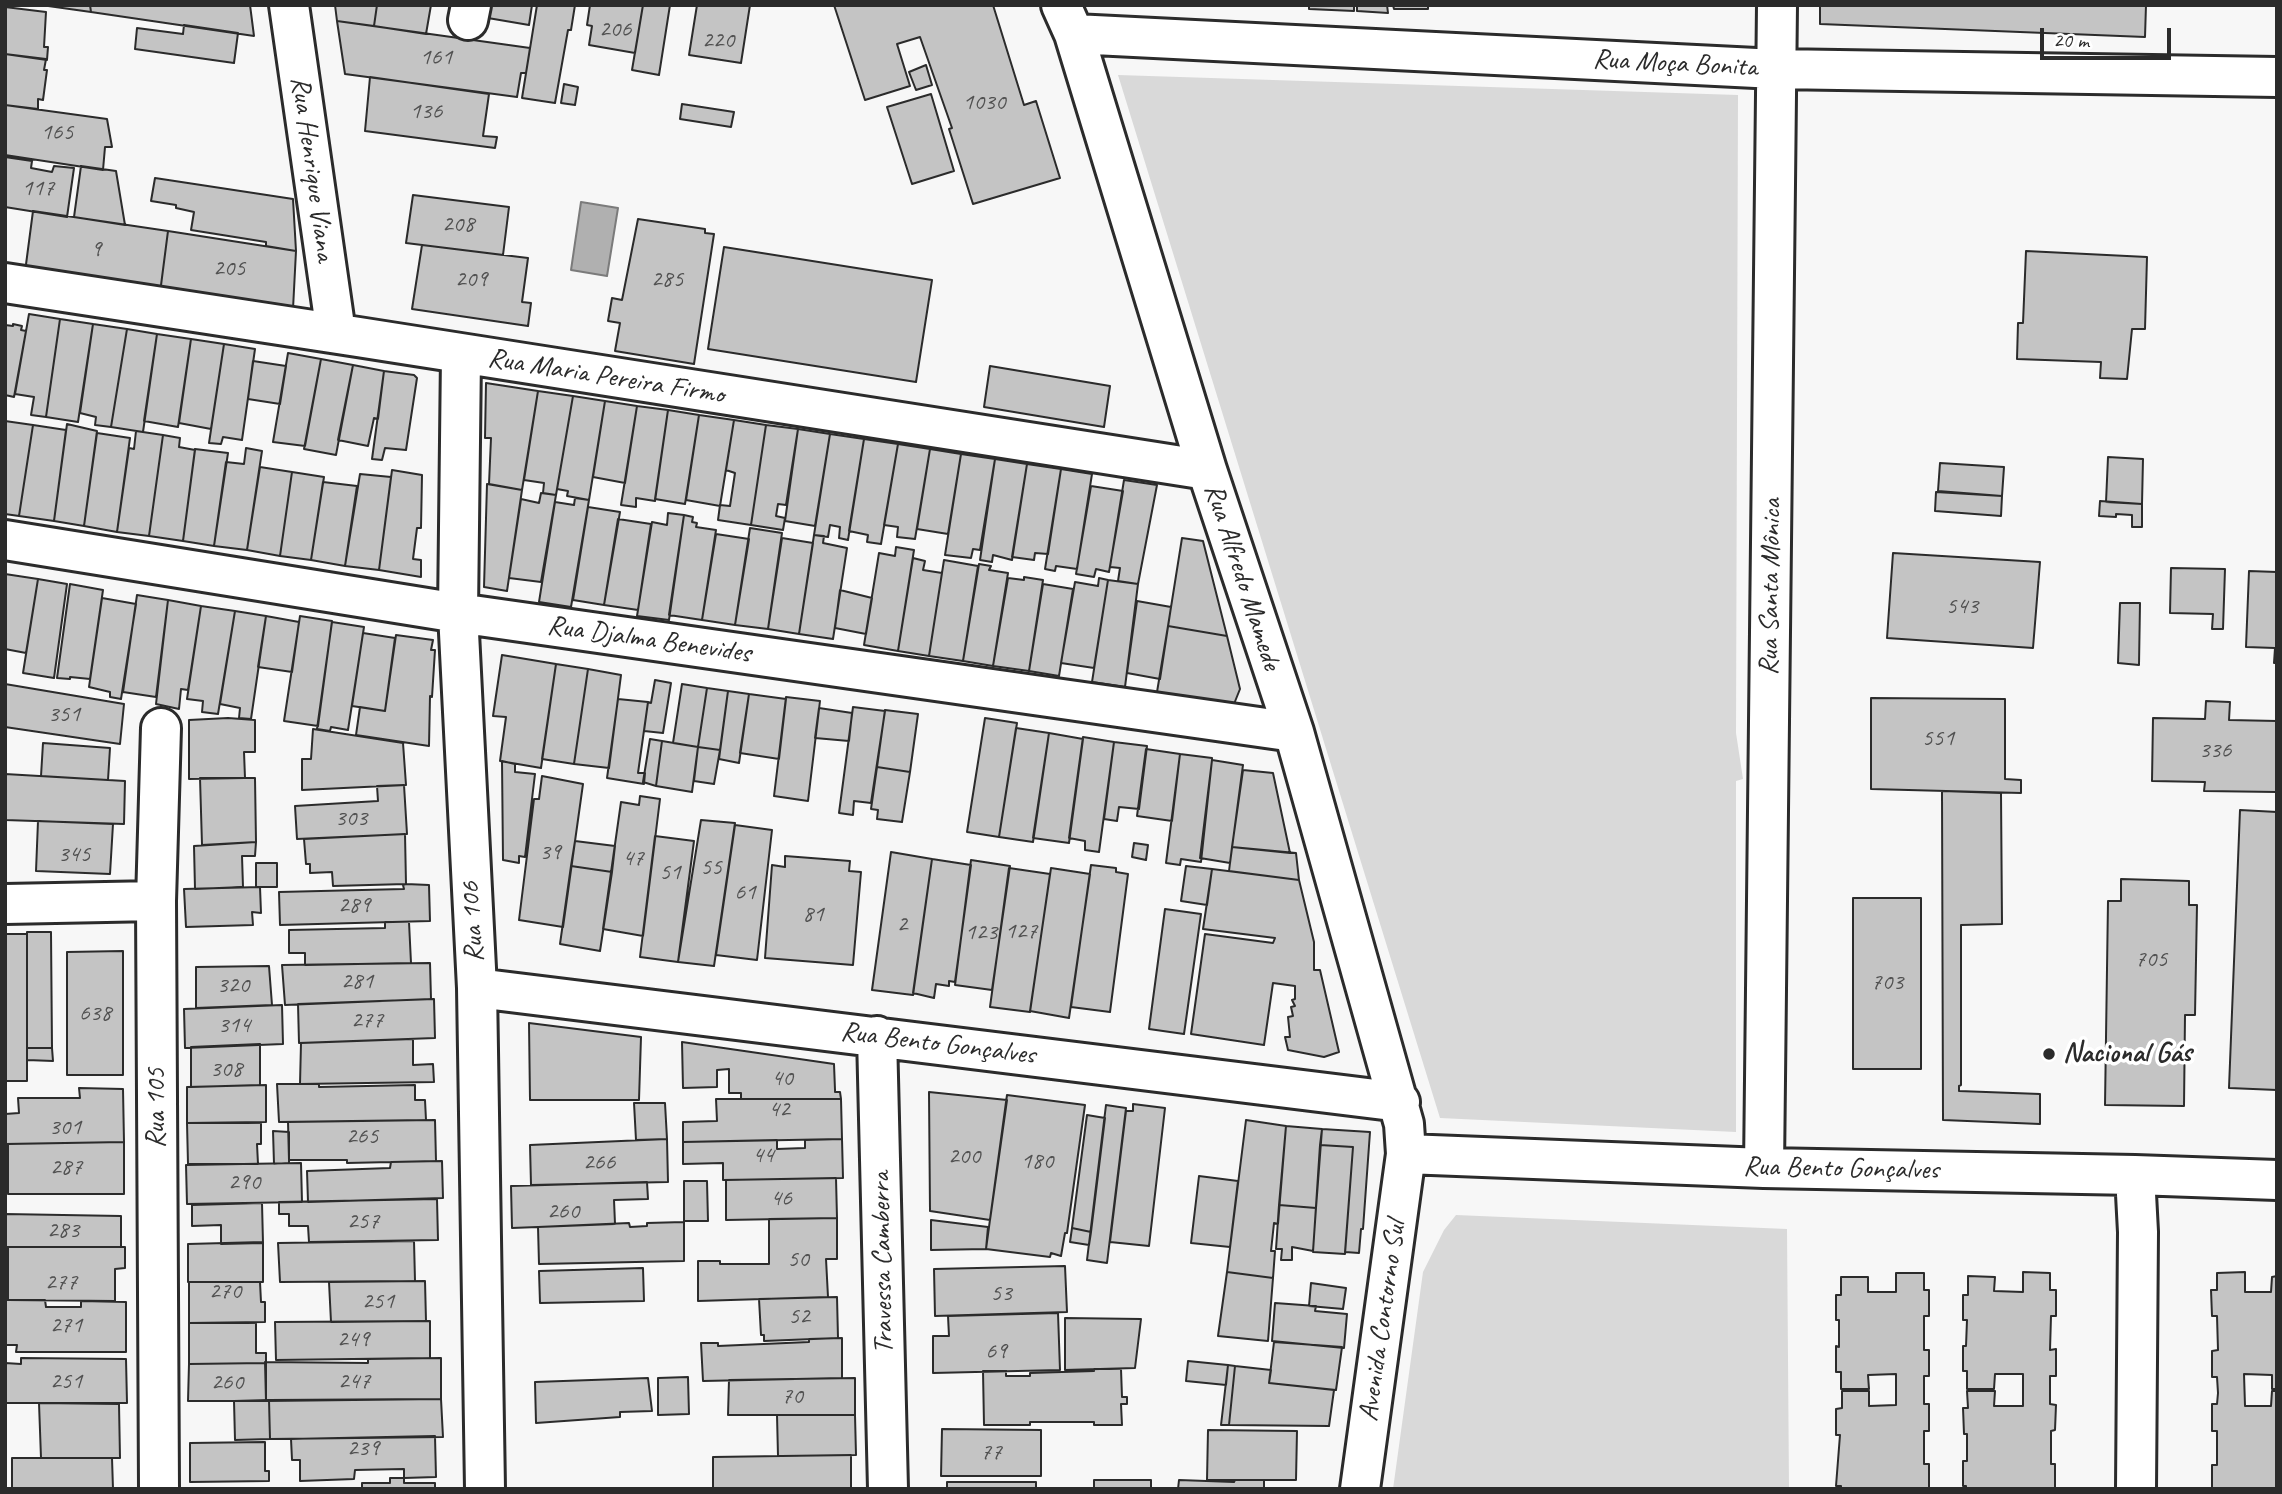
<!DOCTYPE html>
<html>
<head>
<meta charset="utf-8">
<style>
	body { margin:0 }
	#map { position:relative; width:2282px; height:1494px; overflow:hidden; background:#f7f7f7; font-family:Caveat,sans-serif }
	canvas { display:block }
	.frame { position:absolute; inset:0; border:7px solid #2b2b2b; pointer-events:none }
	.scale { position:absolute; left:2040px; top:28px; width:131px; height:32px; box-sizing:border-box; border:4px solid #2b2b2b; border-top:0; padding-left:9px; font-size:21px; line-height:24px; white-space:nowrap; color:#2b2b2b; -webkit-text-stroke:5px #fff; paint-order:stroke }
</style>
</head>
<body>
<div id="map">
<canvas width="2282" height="1494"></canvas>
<div class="frame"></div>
<div class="scale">20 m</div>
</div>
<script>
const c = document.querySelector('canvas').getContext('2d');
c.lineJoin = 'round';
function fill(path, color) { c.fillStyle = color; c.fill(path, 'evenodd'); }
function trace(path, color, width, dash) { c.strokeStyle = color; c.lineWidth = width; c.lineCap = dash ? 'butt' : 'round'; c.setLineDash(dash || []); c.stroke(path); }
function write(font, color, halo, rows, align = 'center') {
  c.font = font + ' Caveat,sans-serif'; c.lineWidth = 7; c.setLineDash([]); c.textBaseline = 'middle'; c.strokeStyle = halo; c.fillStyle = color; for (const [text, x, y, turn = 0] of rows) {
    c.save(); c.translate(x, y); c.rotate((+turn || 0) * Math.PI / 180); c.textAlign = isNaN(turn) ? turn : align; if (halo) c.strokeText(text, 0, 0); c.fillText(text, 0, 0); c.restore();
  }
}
fill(new Path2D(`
	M1118,75L1738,95L1736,733L1743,779L1736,781V1132L1440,1118Z
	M1456,1215L1787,1229L1789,1489H1393L1423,1272L1444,1230Z`), '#d9d9d9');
const water = new Path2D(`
	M581,202L618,208L607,276L571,270Z`);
fill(water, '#b0b0b0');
trace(water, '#7b7b7b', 2);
const building = new Path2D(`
	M41,5H90L91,12Z
	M90,5H250L254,36L91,12Z
	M335,5H377L374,26L337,21Z
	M377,5H431L426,34L374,26Z
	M484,5H532L529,25L482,17Z
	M537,5H575L571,30H568L555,103L522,98Z
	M590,5H643L635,53L589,45L592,26L587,25Z
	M643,5H670L659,75L632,70Z
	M697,5H750L741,63L689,55Z
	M834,5H993L1024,105L1036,101L1060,178L973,204L949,129L952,128L920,37L897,44L910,86L865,100Z
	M1309,5H1354V11L1309,9Z
	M1357,5H1387L1388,13L1357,11Z
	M1393,5H1428V9H1394Z
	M1820,5H2146L2145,37L1820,24Z
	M5,7L46,12L44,47H48L47,60L5,54Z
	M337,21L530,48L526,73H521L517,97L345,74Z
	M184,25L238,33L234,63L135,49L137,28L183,34Z
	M5,54L46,59L44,70H47L43,100L38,99V109L5,105Z
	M926,65L932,85L916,90L909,72Z
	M370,77L489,94L483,136L497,137L495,148L365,131Z
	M564,84L578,87L575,105L561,103Z
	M931,94L954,171L912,184L887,107Z
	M682,104L734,112L731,127L680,119Z
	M5,105L107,119L112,147H105L103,170L5,155Z
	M5,157L32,161L31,168L52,172L54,166L74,168L67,217L5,207Z
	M81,166L116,171L125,225L74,217Z
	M155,178L293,199L296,251L266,246V242L191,230L194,212L176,208V205L151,201Z
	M413,195L509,207L503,255L406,243Z
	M33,211L168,231L160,293L25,272Z
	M638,219L705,229V233L714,234L694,364L615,351L620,323L608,321L612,298L622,300Z
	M168,231L296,251L293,309L160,293Z
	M422,245L528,258L522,302L531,303L528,326L412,309Z
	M724,247L932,280L916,382L708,349Z
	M2026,251L2147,257L2145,329H2132L2127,379L2100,378L2101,362L2017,359L2018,323H2023Z
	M29,314L60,319L46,417L31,415L34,397L15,394Z
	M60,319L93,324L78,422L46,417Z
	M13,324L22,326L21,330L26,331L14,397L5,395V325L13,326Z
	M93,324L127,329L111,427L95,425L96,417L80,413Z
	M127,329L157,334L143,432L111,427Z
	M157,334L191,339L178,427L144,421Z
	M191,339L224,344L211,429L179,423Z
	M224,344L255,349L242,440L223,437L221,444L209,443Z
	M288,353L321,359L305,446L273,442Z
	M321,359L353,365L336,455L304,449Z
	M253,361L286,366L280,404L248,399Z
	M353,365L384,371L378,419L374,418L368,446L338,440Z
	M990,366L1110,386L1104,427L984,407Z
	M384,371L414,375L417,378L406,450L385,448L382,460L372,459Z
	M486,383L538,391L522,490L489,484L491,438H485Z
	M538,391L573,396L556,495L543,493L544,483L524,480Z
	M573,396L605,401L589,500L567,496L568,491L557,489Z
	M605,401L637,406L625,483L593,477Z
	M637,406L668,410L655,501L636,498V507L621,505Z
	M668,410L699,415L685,504L655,499Z
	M699,415L734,420L720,506L686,500Z
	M734,420L766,425L751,525L718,520L720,505L730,506L735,473L726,470Z
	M5,421L33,425L19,516L5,514Z
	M67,424L97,431L84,526L54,521Z
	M33,425L66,430L54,521L19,516Z
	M766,425L798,429L786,505L778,504L776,516L785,518L783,530L751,525Z
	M798,429L830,434L815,526L785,521Z
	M136,431L163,435L149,536L117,532L129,448L134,449Z
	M97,433L130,438L117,532L84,526Z
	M830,434L864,439L848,540L839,538L840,527L830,525L828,537L814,535Z
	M163,435L180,438L179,447L195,450L183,541L149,536Z
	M864,439L898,444L881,544L867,542L868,535L849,531Z
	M898,444L930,449L915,539L897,537L898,527L884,525Z
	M246,448L262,451L247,550L214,546L226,462L244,464Z
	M195,449L228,453L214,546L183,541Z
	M930,449L961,454L948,534L917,529Z
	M961,454L995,459L980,550L973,549L971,558L945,555Z
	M2108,457L2143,459L2142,504L2106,502Z
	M995,459L1027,464L1012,560L993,555L992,562L980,560Z
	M1940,463L2004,467L2002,496L1938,491Z
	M1027,464L1061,469L1048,554L1035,553L1034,560L1012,557Z
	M260,467L292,472L280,556L247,550Z
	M1061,469L1092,474L1077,569L1056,566L1055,571L1045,569Z
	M392,470L422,475L421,528H417L413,559L421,560V577L379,570Z
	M292,472L324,477L311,560L280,556Z
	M360,474L391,477L379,570L345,566Z
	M1124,480L1157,485L1138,584L1118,581L1120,568L1110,567Z
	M323,482L357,486L345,566L311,560Z
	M487,484L522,490L507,591L484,587Z
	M1091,486L1123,491L1109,572L1096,569L1094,577L1076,574Z
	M1936,492L2002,496L2001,516L1935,511Z
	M541,493L556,495L541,582L509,578L521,499L539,503Z
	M575,498L589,500L571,607L539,602L555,502L574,505Z
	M2100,501L2142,504V527H2132V515L2116,514V517L2099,516Z
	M588,507L620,512L604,605L573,600Z
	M668,513L684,515L669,620L637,616L652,522L667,525Z
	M684,515L693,517L692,522L697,523L696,527L716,530L702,620L669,615Z
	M618,519L651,524L638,610L604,605Z
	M750,528L782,533L768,629L735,625Z
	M716,534L749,539L735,625L702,620Z
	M814,535L824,536L823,543L847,548L833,639L799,634Z
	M782,538L813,543L799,634L768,629Z
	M1182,538L1203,541L1227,636L1168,626Z
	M896,547L914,550L898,651L864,645L879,553L895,556Z
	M1893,553L2040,562L2033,648L1887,638Z
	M913,558L925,561L923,570L942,573L929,656L898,651Z
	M944,560L978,566L963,661L929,656Z
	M979,564L991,566L989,570L1008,573L993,666L963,661Z
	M2171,568L2225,569L2223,629H2212L2213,614L2170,613Z
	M2249,571L2277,572V663H2274L2275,648L2246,647Z
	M5,574L38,579L26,653L5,649Z
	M1024,577L1043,580L1029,671L993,666L1008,578L1024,580Z
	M1099,578L1108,580L1094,668L1061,663L1075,582L1098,586Z
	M38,579L67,584L54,678L23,673Z
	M1108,580L1138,584L1125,687L1092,682Z
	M70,584L103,590L90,679L70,677V679L57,678Z
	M1043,584L1073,589L1059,676L1029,671Z
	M840,590L872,598L866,634L835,628Z
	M137,595L168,600L156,697L123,692Z
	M102,598L136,604L121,699L110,697V692L89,687Z
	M168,600L201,606L188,690L181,689L179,709L156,704Z
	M1137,601L1171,607L1160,679L1127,673Z
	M2120,603H2140L2139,665L2118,663Z
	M201,606L235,611L218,714L202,712L203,701L187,699Z
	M235,611L266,616L251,719L239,718L240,708L220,704Z
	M266,616L299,622L292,672L258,667Z
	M300,616L332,621L318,726L284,721Z
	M332,622L364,627L348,730L331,727L330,731L317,729Z
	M1168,626L1227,636L1240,689L1234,704L1189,697V703L1156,698Z
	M363,633L395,638L385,711L352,706Z
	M396,635L433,640L431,650H435L432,697L430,696L429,746L356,735L360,707L385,711Z
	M502,655L556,664L541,768L500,761L506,717L493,716Z
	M556,664L588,669L574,764L542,759Z
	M588,669L621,675L609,768L574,764Z
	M655,680L671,683L663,733L644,731L648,702L651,703Z
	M5,684L124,704L120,744L5,727Z
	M682,684L707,688L698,747L673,743Z
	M707,688L728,691L720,750L698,747Z
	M728,691L749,694L739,763L719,759Z
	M749,694L786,699L779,759L740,753Z
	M786,697L820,701L808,801L774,796Z
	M1871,698L2005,699V779L2021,780V793L1871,789Z
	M618,699L648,702L638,773H645L644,784L607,778Z
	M2206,701L2230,702L2229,720L2277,721V792L2204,791L2205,782L2152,781L2153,718L2205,719Z
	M853,707L885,711L871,803L854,801L853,815L839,813Z
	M819,708L852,713L849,741L815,738Z
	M885,710L918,714L910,772L877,767Z
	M228,718L255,720V752H244L245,778L189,779V720Z
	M985,718L1017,723L999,837L967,832Z
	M1016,728L1049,733L1033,842L999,837Z
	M313,729L403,743L406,785L302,790V759H311Z
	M1049,733L1083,739L1069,843L1033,838Z
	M1083,737L1114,742L1099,852L1085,850V841L1069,838Z
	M650,739L662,741L656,786L643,782Z
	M662,741L698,747L692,792L656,786Z
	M1114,742L1147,746L1139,809L1119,807L1117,821L1104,819Z
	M43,743L110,748L108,780L41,776Z
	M698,747L720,750L714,784L694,781Z
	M1146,749L1180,754L1172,821L1137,816Z
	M1180,754L1212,758V760L1201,862L1181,859L1180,865L1166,863Z
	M1212,760L1243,765L1230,863L1200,858Z
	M502,761L515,764V772L535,774L525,857L519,856V863L503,860Z
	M877,767L910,772L902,822L877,819L878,810L871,809Z
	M1243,770L1273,773L1290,853L1232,847Z
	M5,774L125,781L124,824L5,820Z
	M542,776L583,784L563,927L519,920L534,799H539Z
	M200,778H255L256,842L202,845Z
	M404,785L407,834L297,839L295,806L378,801L377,786Z
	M1942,791L2001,793L2002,924L1961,925V1085L1959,1086V1091L2040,1094V1124L1943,1120Z
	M640,796L660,799L643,936L603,929L621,802L639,805Z
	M2240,810L2277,812V1090L2229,1088Z
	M701,820L735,823L714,966L678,962Z
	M38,821L113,824L110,874L36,871Z
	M735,825L772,830L757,960L716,955Z
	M405,834L406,884L333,886L332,872L310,873V864H306L304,839Z
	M655,836L694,841L678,962L640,957Z
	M575,841L615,846L612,872L571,866Z
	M256,842L255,856H242L243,887L195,889L194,846Z
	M1134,843L1148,845L1146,860L1132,857Z
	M1232,847L1296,853L1299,880L1229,871Z
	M891,852L932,859L913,995L872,990Z
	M785,856L850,861L849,871L861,872L853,965L765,958L772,865L785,867Z
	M932,859L971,865L955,982L949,981V986L936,984L934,998L913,993Z
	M971,860L1010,866L992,990L955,985Z
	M256,863H277V887H256Z
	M1091,865L1116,868V872L1128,874L1110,1012L1071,1007Z
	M571,866L612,872L600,951L560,944Z
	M1186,866L1212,869L1207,905L1181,901Z
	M1009,868L1050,874L1030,1012L990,1007Z
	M1051,868L1090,874L1069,1018L1030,1011Z
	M1212,869L1299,880L1314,942V970H1320L1339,1052L1324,1057L1288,1050L1285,1037H1290L1288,1017L1293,1016L1291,1007L1295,1006L1292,1000L1295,999V986L1273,983L1264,1045L1191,1034L1205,934L1273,943L1275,938L1203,929Z
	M2121,879L2189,881V905H2197L2195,1015H2185L2184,1106L2105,1105L2108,901H2121Z
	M406,884L429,885L430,921L280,925L279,892L404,889L403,885Z
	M260,887L261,913L252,912L253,925L186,927L184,889Z
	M1853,898H1921V1069H1853Z
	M1165,909L1201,914L1184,1034L1149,1029Z
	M385,922H409L411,963L305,965V953H289V930L385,928Z
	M27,932H51L52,1048H27Z
	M5,934H27V1081H5Z
	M123,951V1075H67V952Z
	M430,963L431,999L285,1005L282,965Z
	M269,966L272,1005L196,1008V967Z
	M434,999L435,1038L299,1043L298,1004Z
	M282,1005L283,1044L185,1048L184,1009Z
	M529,1023L641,1037L639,1100H530Z
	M413,1039V1065L433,1064L434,1082L300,1084L301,1043Z
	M682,1042L834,1064L835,1090V1092H840L841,1099H741V1093H729V1069L717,1070V1087L683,1088Z
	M260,1044V1085L191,1087V1047Z
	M27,1048H52L53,1061L27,1060Z
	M277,1084H319V1087L415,1085V1100H425L426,1120L279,1122Z
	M266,1085V1122L187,1123V1087Z
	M79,1088L123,1089L124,1142L5,1144V1114L19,1113L18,1098H80Z
	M929,1092L1007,1100L990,1220L930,1211Z
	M1007,1095L1085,1105L1067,1233H1065L1061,1256L1051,1253L1050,1257L986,1249Z
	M716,1099H841L842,1139L683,1142V1122L717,1121Z
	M634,1103H665L667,1139L636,1140Z
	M1133,1104L1165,1108L1149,1246L1110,1242L1126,1111H1133Z
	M1106,1105L1126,1108L1107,1263L1087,1260Z
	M1087,1115L1105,1118L1091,1232L1072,1228Z
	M435,1120L436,1161L347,1163V1160H289L288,1122Z
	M1246,1120L1286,1126L1278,1224L1274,1223L1271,1251H1275L1273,1278L1227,1272Z
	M187,1123H261V1144H257L258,1164H188Z
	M1286,1126L1322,1129L1316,1208L1279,1205Z
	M1322,1129L1370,1132L1363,1229H1361L1359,1253L1345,1252L1353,1147L1320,1145Z
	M273,1131L289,1132V1163L274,1164Z
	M667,1139L668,1182L531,1185L530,1145Z
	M842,1139L843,1178L723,1180V1163L683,1164V1142L777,1140V1149L805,1148V1140Z
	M124,1142V1194H8V1144Z
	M1320,1145L1353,1147L1345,1254L1313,1252Z
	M442,1161L443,1198L308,1202L307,1171L390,1168L391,1162Z
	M301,1163L302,1202L187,1204L186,1165Z
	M1199,1176L1238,1181L1230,1247L1191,1243Z
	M836,1178L837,1218L726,1220V1180Z
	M684,1181H707L708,1221H684Z
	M647,1182L648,1199L614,1200L615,1224L512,1228L511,1186Z
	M437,1199L438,1240L309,1242L308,1226H289V1214H279V1202Z
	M262,1203L263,1243L221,1244V1225L192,1226V1205Z
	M1279,1205L1316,1208L1313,1251L1292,1247V1260H1281L1282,1249H1276Z
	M5,1214L121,1216V1247H5Z
	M837,1218V1259H826L828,1297L698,1301V1261H720V1264H769V1219Z
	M931,1220L988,1227L986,1249L931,1250Z
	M684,1222V1261L539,1264L538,1227L629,1223L630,1227L647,1226V1223Z
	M1072,1228L1091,1232L1089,1245L1070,1242Z
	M414,1241L415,1281L280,1282L278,1243Z
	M263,1242V1282H188V1244Z
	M8,1247H125V1268L115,1269V1301L8,1300Z
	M1065,1266L1067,1312L935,1316L934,1269Z
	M643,1268L644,1301L540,1303L539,1271Z
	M1227,1272L1273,1278L1268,1341L1218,1336Z
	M2023,1272L2050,1273V1290H2056V1316H2051L2050,1350L2056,1349V1376H2050V1404L2056,1405L2055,1430L2051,1431V1464H2055V1489H1966V1486H1963V1461H1967V1434H1964L1963,1408H1968L1967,1391H1995L1994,1406H2023V1374H1995L1994,1389H1967V1371H1963V1346H1966L1967,1320H1963V1295H1968V1276L1995,1277L1994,1291L2023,1292Z
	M2245,1272V1292H2271L2272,1277L2277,1276V1389H2272V1375L2244,1374L2245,1406H2271L2272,1391H2277V1489H2212V1465H2217V1431H2212V1404H2217L2218,1393L2217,1377H2212V1351L2218,1350L2217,1316H2212L2211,1290H2217V1273Z
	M1896,1273H1924V1290H1929V1316H1924V1350H1929V1376H1924V1404H1929V1431H1924V1464H1929V1489H1841V1486H1836L1840,1435H1836V1409L1842,1408V1391H1869V1406L1896,1405V1374L1868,1375L1869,1389H1841V1372H1836V1346L1839,1347V1320H1836V1295H1841V1277H1868V1292H1896Z
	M425,1281L426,1321L331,1322L329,1282Z
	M189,1282H260L261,1302H265V1322L189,1323Z
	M1311,1283L1346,1288L1343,1309L1309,1306Z
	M837,1297L838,1338L764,1341V1335H761L759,1299Z
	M6,1300H45L46,1307H81V1301L126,1302V1352H16L17,1345H5Z
	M1275,1303L1316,1306L1315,1311L1347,1314L1344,1348L1272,1341Z
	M1058,1313L1060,1370L933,1373V1336H949L948,1316Z
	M1065,1318L1141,1319L1135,1368L1065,1370Z
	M430,1321V1358L276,1360L275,1322Z
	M189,1323H256V1353H266V1363L189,1364Z
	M842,1338V1378L703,1381L701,1343H718V1346L809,1342V1339Z
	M1274,1342L1342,1347L1336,1390L1269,1383Z
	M21,1358L126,1359L127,1403H5V1363L21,1364Z
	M441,1358V1399L266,1401L265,1362L368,1363V1359Z
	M1188,1361L1228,1365L1226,1385L1186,1381Z
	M266,1363V1401H188L189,1364Z
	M1228,1365L1235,1366L1229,1425H1221Z
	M1235,1366L1271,1370L1269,1383L1334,1390L1329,1426L1229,1425Z
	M1094,1369H1121L1122,1397H1127V1404H1121L1122,1425H1094V1422H1030V1425H984L983,1371H1006V1376H1030V1373L1094,1371Z
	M688,1377L689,1414L658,1415V1378Z
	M648,1378L652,1411L620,1412V1417L536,1423L535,1382Z
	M855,1378V1415H728L729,1380Z
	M441,1399L443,1437L270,1439L269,1400Z
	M269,1400L270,1439L235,1440L234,1401Z
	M39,1403L119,1404L120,1458H41Z
	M777,1415H855L856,1455L778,1456Z
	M942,1429L1041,1430V1476H941Z
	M1208,1430L1297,1431L1296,1480H1207Z
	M435,1436L436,1477L404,1478V1469L355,1470L354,1479L300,1481V1460H292L291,1439Z
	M265,1442V1471H269V1481L190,1482V1443Z
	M851,1455V1489H713V1457Z
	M12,1458H112L113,1489H12Z
	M390,1478H404V1483H435V1489H362V1483H390Z
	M1094,1480H1151V1489H1094Z
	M1179,1480L1234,1482L1235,1480H1264V1489H1178Z
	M947,1482H1036V1489H947Z`);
fill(building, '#c4c4c4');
trace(building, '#2b2b2b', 2);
const minor = new Path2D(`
	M289,5L336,333
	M1061,5L1074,34L1207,470L1294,732L1404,1124L1406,1154L1360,1489
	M468,20L471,5
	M1074,34L1776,69L2277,77
	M5,283C406,343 806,408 1207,470
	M461,355L458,613L477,988L485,1489
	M5,540L458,613L1294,732
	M5,904L156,901
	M477,988L1400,1102
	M877,1036L888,1489
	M1406,1154L1764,1168L2135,1175L2277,1180
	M1764,1168L1777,5
	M2135,1175L2138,1232L2136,1489
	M159,1489L156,901L161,728`);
trace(minor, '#2b2b2b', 44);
trace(minor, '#fff', 38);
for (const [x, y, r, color] of [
	[2049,1054,7,"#2b2b2b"]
]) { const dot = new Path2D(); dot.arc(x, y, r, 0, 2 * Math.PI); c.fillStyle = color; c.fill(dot); trace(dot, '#fff', 2.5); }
write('24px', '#515151', null, [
	["206",615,30],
	["220",718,41],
	["161",436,58],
	["1030",984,103],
	["136",426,112],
	["165",57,133],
	["117",38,189],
	["208",458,225],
	["9",96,250],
	["205",229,269],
	["209",471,280],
	["285",667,280],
	["543",1962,607],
	["351",64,715],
	["551",1938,739],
	["336",2215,751],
	["303",351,819],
	["39",550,853],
	["345",74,855],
	["47",633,859],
	["55",711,868],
	["51",670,873],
	["61",745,893],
	["289",354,906],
	["81",813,915],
	["2",902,925],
	["127",1021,932],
	["123",981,933],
	["705",2151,960],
	["281",357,982],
	["703",1887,983],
	["320",233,986],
	["638",95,1014],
	["277",367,1021],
	["314",234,1026],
	["308",226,1070],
	["40",782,1079],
	["42",779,1110],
	["301",65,1128],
	["265",362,1137],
	["44",763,1156],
	["200",964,1157],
	["180",1037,1162],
	["266",599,1163],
	["287",66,1168],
	["290",244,1183],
	["46",781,1199],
	["260",563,1212],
	["257",363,1222],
	["283",63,1231],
	["50",798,1260],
	["277",61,1283],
	["270",225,1292],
	["53",1001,1294],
	["251",378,1302],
	["52",799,1317],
	["271",66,1326],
	["249",353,1340],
	["69",996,1352],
	["251",66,1382],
	["247",354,1382],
	["260",227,1383],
	["70",792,1397],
	["239",363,1449],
	["77",991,1453]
]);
write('28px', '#2b2b2b', '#fff', [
	["Rua Moça Bonita",1675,64,3],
	["Rua Henrique Viana",312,169,82],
	["Rua Maria Pereira Firmo",606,377,9],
	["Rua Alfredo Mamede",1242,577,72],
	["Rua Santa Mônica",1771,587,-89],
	["Rua Djalma Benevides",649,640,8],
	["Rua 106",473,922,-93],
	["Rua Bento Gonçalves",938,1044,7],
	["Rua 105",157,1108,-90],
	["Rua Bento Gonçalves",1841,1169,1],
	["Travessa Camberra",883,1263,-91],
	["Avenida Contorno Sul",1383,1321,-82]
]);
write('bold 28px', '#2b2b2b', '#fff', [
	["Nacional Gás",2063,1054]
], 'left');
</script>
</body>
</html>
